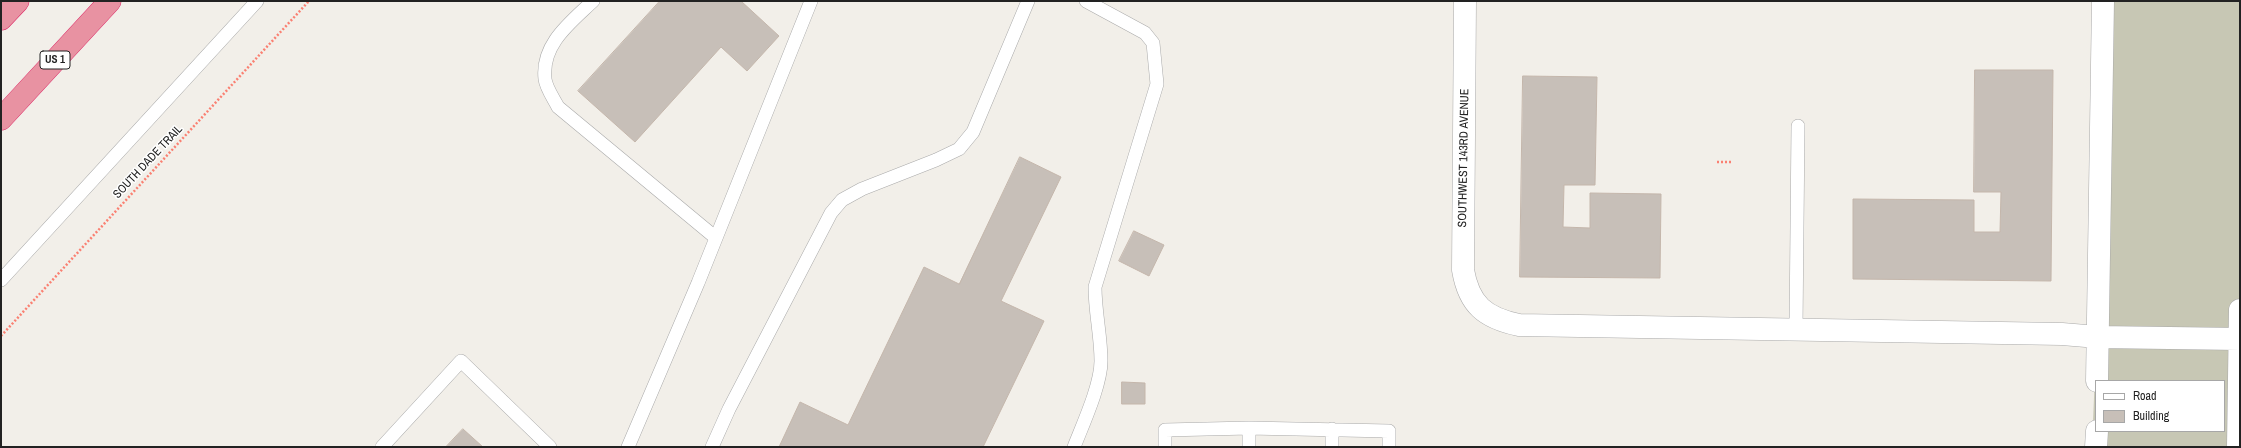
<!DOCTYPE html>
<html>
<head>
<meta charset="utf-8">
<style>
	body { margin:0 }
	#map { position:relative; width:2241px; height:448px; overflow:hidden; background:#f2efe9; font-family:"Archivo Narrow",sans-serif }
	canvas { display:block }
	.frame { position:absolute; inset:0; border:2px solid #222; pointer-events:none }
	.legend { position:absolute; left:2095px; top:380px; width:130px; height:52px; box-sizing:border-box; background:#fff; border:1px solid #a7a7a7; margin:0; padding:5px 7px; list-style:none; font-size:12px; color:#222 }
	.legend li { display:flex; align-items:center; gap:8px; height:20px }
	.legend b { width:20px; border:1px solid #a7a7a7 }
</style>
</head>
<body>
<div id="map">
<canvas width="2241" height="448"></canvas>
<div class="frame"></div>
<ul class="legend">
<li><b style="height:5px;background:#fff"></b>Road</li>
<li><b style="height:11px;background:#c7bfb8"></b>Building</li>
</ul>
</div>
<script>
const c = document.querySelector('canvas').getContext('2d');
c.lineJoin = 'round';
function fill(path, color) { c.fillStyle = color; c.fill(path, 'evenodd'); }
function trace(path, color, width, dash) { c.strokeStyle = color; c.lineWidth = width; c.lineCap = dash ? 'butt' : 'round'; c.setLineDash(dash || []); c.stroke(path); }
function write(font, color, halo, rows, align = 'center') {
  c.font = font + ' "Archivo Narrow",sans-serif'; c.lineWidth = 3; c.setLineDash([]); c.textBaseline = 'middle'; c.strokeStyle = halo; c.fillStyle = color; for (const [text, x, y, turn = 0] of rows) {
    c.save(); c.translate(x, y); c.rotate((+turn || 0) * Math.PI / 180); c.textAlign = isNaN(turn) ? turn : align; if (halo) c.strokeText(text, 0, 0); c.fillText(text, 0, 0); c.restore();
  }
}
fill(new Path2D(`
	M2110,1H2240V447H2092ZM2096,381H2224V431H2096Z`), '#c7c7b4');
const building = new Path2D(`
	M660,1H741L779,36L747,71L721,47L635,142L578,91Z
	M1975,70H2053L2051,281L1853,279V199L1974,200V232H2000L2001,192H1974Z
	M1523,76L1597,77L1595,185H1564L1563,227L1590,228V193L1661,194L1660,278L1520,277Z
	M1020,157L1061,177L1001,301L1044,321L983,447H779L800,402L848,425L924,267L959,284Z
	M1134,231L1164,245L1149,276L1119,261Z
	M1122,382L1145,383V404H1122Z
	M463,429L483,447H446Z`);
fill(building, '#c7bfb8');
trace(building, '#c4b6ab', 1);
const lane = new Path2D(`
	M593,1C571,22 541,44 545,79C546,88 554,99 558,107L716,238
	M1,280L257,1
	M1796,328L1798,126
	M382,447L461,361L550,447
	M628,447L698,283L811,1
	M712,447L729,409L831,213L842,200L862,189L936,160L959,149L973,132L1028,1
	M1074,447C1083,424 1101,385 1101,361C1101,336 1095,312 1095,287L1157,84L1153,43L1145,33L1086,1
	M1165,447V430L1249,428L1389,431V447
	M1249,447V428
	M1332,447V429`);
const street = new Path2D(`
	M1465,1L1463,270C1469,305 1485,318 1519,325L2062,334L2098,337L2240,339
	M2097,381L2103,1
	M2096,447L2097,431
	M2238,447L2240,310`);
const highway = new Path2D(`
	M1,19L18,1
	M1,119L110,1`);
trace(lane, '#a9a9a9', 14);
trace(street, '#a9a9a9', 23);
trace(highway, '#dc2a67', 23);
trace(new Path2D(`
	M1717,162H1733
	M1,336L309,1`), '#fa8072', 2.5, [2, 2]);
trace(lane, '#fff', 13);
trace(street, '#fff', 22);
trace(highway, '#e892a2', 22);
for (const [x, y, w] of [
	[55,60,30]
]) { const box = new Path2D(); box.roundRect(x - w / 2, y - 9, w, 18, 3); c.fillStyle = '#fff'; c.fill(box); trace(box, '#222', 1); }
write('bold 11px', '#222', null, [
	["US 1",55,60]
]);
write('12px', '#222', '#fff', [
	["SOUTHWEST 143RD AVENUE",1464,158,-89],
	["SOUTH DADE TRAIL",148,162,-47]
]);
</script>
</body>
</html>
